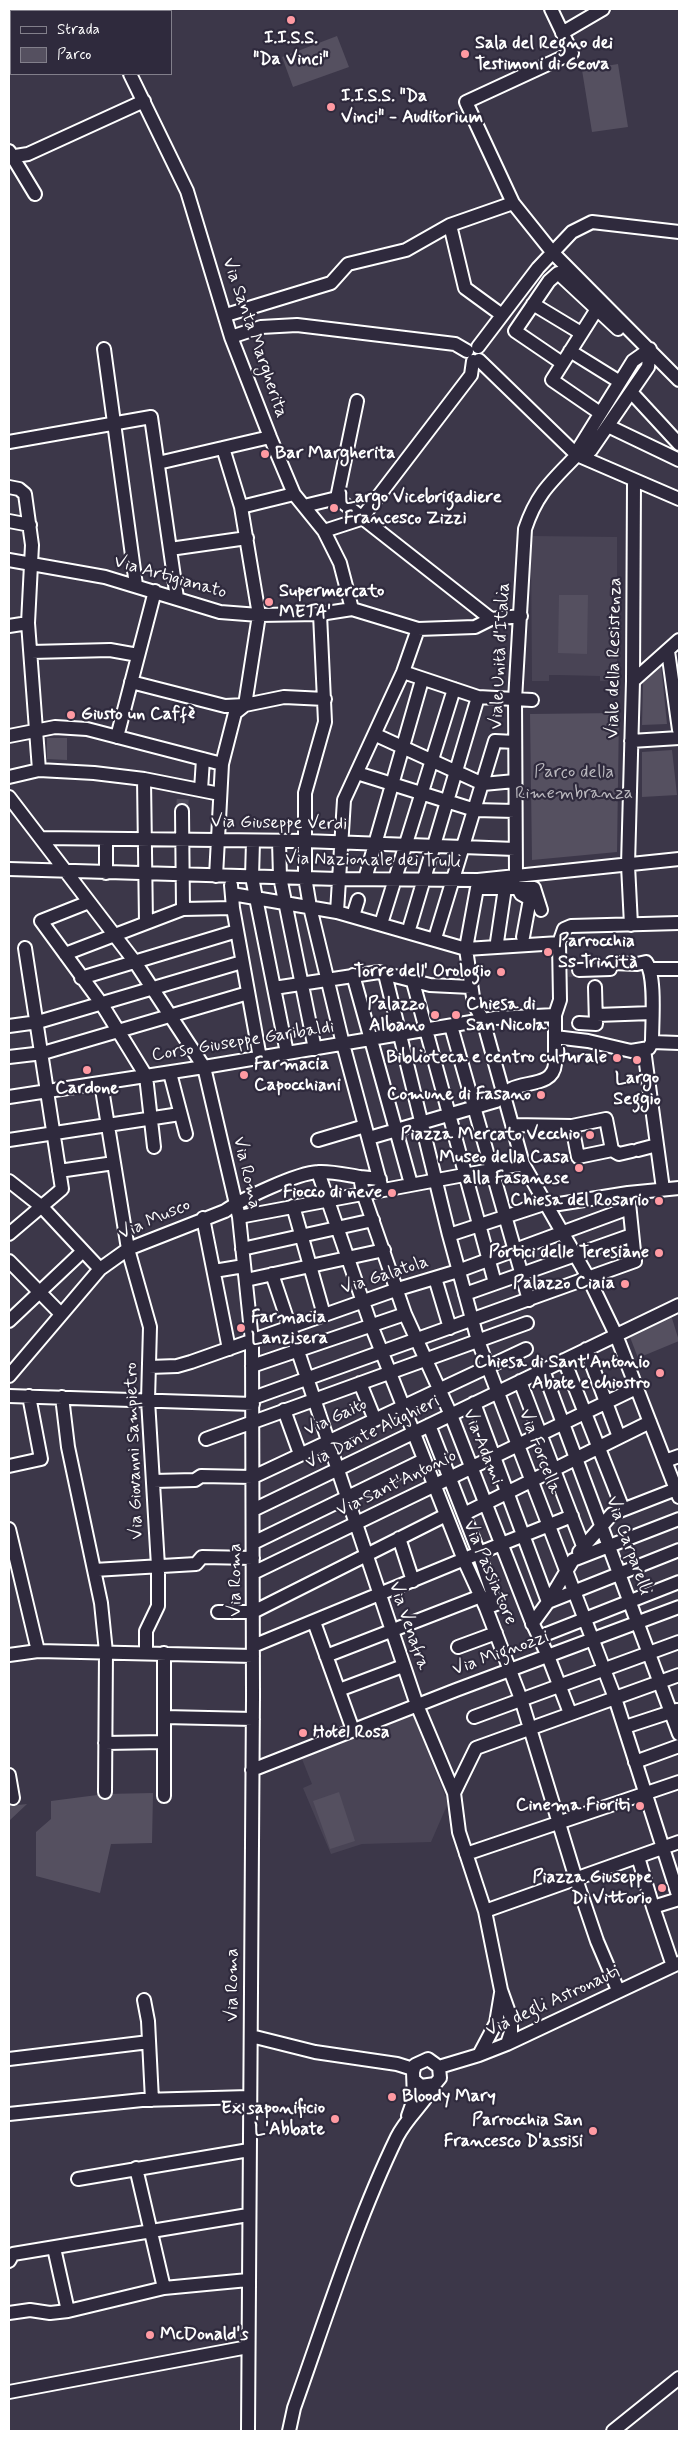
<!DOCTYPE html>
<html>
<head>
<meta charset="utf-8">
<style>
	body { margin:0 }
	#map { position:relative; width:688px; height:2440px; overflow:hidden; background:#3c3749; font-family:Mynerve,sans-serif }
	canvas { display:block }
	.frame { position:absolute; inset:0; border:10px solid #fff; pointer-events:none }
	.legend { position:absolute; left:10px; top:10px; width:162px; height:65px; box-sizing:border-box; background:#2f2a3d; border:1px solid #827f8b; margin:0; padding:6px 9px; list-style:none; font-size:15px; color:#fff }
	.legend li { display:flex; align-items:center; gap:10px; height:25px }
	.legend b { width:25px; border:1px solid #827f8b }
</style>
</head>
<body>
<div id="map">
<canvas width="688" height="2440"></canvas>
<div class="frame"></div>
<ul class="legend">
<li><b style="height:6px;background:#2f2a3d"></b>Strada</li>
<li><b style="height:14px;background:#555060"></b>Parco</li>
</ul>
</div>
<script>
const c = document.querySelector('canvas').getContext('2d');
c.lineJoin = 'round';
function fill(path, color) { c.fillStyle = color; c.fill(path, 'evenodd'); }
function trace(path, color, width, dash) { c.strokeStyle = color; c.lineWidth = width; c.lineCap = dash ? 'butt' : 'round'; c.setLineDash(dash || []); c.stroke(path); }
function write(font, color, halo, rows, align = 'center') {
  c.font = font + ' Mynerve,sans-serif'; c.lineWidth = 4.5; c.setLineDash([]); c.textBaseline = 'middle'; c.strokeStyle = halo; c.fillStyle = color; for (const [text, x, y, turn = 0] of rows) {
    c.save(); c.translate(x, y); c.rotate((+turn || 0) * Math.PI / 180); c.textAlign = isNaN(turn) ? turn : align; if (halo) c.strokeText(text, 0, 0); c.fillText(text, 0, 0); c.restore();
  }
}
fill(new Path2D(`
	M533,536L617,537V681H600V676L558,675H549V681H532L531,550Z
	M412,1712L448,1803L431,1842L362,1844L331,1854L303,1788L312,1784L300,1754Z`), '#494455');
fill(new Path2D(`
	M337,36L349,67L293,87L282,57Z
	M618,64L628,127L592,132L582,70Z
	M559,595H588L587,654L558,653Z
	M661,665L667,724L642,725L643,682Z
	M619,713L617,852L532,860L530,714Z
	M47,738H67V760L47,759Z
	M672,750L677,795L642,797V752Z
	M671,1315L679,1341L638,1358L630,1337Z
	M339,1792L355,1841L330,1849L313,1801Z
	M153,1793L152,1843L111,1844L100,1893L36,1876V1832L51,1819V1801L105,1794Z
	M27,1804L9,1821V1806Z`), '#555060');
trace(new Path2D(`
	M182,811L183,795
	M568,971L579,970`), '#504b5b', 12, [12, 6]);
const minor = new Path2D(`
	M551,9L572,53L466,102L513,203L553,253L679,380
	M105,10L108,9
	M70,11L73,9
	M562,33L603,9
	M9,62L11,61
	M130,74L187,191L231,337L270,437L294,494L324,531L340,563L352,609
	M9,151L35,194
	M9,157L28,154L144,101
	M450,225L465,288L502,315
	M533,304L581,333
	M597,309L552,380L600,413
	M226,315L331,283L348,264L406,250L450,225L513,203
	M231,337L261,327L297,325L455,344L467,351
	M478,347L538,268L572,232L592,222L679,232
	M104,349L136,585
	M570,351L620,382
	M479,360L577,455L679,499
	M562,363L515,331L549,281L558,273L618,329
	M631,392L679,444
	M608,426L679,460
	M9,442L151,417L177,598
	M158,463L270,437
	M9,487L19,489L25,494L32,545L28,623L39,770
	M337,498L357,401
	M304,506L337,498L491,619
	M241,507L294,494
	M361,519L471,375L473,361
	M9,521L30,525
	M324,531L361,519
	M170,549L247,538
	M9,560L105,577L220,612L259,615L320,614L352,609L418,629L475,627L491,619L521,616
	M320,614L325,722L305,793V877L310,907L343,1044L382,1189
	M9,626L28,623
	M668,651L679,730
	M31,652L110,650L138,655
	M403,672L478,697L532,700
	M633,681L679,640
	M131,682L225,706L245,705L284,697L325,699
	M376,735L483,784L515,781
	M9,736L55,727L87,729L222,764
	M117,737L155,591
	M631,741L679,738
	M357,773L475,810L515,811
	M9,777L39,770L94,773L144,779L220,794
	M144,779L146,923
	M201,790L203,759
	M9,797L135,962L204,1067L239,1217L252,1341L253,1697L248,2431
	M182,811L183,909
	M41,838L305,841L515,849
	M253,841L252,877L256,898L287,1053
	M279,841L280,877L315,1049
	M9,869L338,879L478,880L679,859
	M106,873V839
	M216,876L222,764L235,713L245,705L259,615L241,507L223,448
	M516,877L515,700L525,529C537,493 551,482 577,455L579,448L633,361L650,349L648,367L591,450L586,455H577
	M365,879L422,680
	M231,885L233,908L260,1058
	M518,888L521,894L530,899L523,937
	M534,888L541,910
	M232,894L337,912L466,949L559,943
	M89,902L41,921L101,1003L146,1076L154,1147
	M337,912L344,800L403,672L418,629
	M353,916L358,900
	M381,924L454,689
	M631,925L628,865L633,681L634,481
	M410,926L478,697
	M436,935L495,741L515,742
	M497,942L505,888
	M467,943L477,888H534
	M466,949L474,1004L483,1020L523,1164L589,1279L616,1335L679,1497
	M65,954L183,909L233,908
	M651,969H679
	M579,970L610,969L612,963L637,964L646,962C656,976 652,1022 652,1042
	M385,974L449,1235L478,1341L615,1698L679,1898
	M353,975L411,1184
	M81,978L237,931
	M413,982L495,1283
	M274,988L379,972L430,985L471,987
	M555,1015L560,1000L559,943L564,929L571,926L679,923
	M597,1015L652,1013
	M579,1023L596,1024L595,987
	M9,1026L38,1022L242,962
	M451,1026L529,1300
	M555,1037L588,1041L631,1051L649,1048L651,1044
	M652,1042L679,1043
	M644,1049L663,1189
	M9,1057L43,1053L248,993
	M170,1073L186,1134
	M101,1083L128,1249L150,1327L148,1400L158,1566V1606L146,1631V1653
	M9,1097L204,1067L495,1018L555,1015V1064C553,1086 527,1081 511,1089C506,1091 501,1097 496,1101L369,1138
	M512,1125L572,1126L606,1119L612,1150L578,1157L572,1126
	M9,1140L180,1114
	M318,1140L365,1126
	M612,1150L619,1154L632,1151
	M638,1150L657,1145
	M59,1171L114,1163
	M318,1172L371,1325L464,1560L486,1608L521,1699L576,1879L597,1941L618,1990
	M380,1179L360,1177L363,1193L405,1314L451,1415L531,1620L548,1656L570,1713
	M9,1181L42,1207L100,1269
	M293,1206L324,1315
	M239,1217L523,1164
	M203,1218L229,1349
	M9,1234L62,1189L25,948
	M449,1235L547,1203L559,1204L628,1193L679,1188
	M242,1249L373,1220
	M9,1261L61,1314
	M214,1271L244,1266
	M272,1274L417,1705L454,1793L459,1832L485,1911L501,1990L511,2018V2032L507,2044
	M435,1278L450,1328
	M246,1280L384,1250
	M465,1294L632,1235
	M9,1321L83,1251
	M586,1349L619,1437
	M564,1360L623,1509
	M252,1366L405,1314
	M149,1367L177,1366L191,1362L398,1289L458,1271L629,1208
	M543,1370L679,1734
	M9,1376L100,1269L128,1249L225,1211C242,1199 297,1173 318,1172C331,1171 347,1175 360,1177
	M520,1381L583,1546
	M360,1383L375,1420
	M9,1396L253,1404
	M62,1397L68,1447L101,1603L106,1652L105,1792
	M253,1398L635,1261L628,1193
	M474,1403L548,1602
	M284,1410L300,1454
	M429,1425L479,1553L572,1516
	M206,1439L527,1323
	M665,1461L679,1456
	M9,1466L41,1459L29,1396
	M153,1481L195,1480L201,1476L253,1477L526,1349
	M253,1510L679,1305
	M464,1514L650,1422
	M9,1529L38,1651
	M399,1538L413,1581
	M253,1543L424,1460
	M579,1552L612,1514L679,1488
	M94,1570L196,1564L202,1557L253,1558
	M253,1573L636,1388
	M548,1602L573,1560L679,1519
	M218,1612H253L446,1515
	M314,1622L353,1730
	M532,1624L548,1602L679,1550
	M539,1637L679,1582
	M253,1646L479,1553L496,1604L486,1608
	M458,1647L496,1633
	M164,1653V1796
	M9,1655L38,1651L253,1656
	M326,1656L481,1596
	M339,1690L403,1666
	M164,1717L253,1719
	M474,1717L679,1642
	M625,1727L677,1710
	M105,1743L164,1742
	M635,1762L679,1746
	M252,1770L456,1690L679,1607
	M9,1775L13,1798
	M454,1793L476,1748L679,1675
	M466,1854L679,1782
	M638,1857L653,1907L679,1899
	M653,1907L673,1966
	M485,1911L679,1842
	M144,2000L148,2021L152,2100
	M251,2036L315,2052L397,2064L413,2069
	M479,2055L496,2023L501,1993
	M9,2059L149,2042
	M439,2067L479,2055L507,2044L679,1963
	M9,2114L142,2100L249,2097
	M408,2116L414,2099L413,2072L415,2065L428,2059L439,2067L440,2078L435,2084L421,2086L414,2080
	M136,2168L164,2288
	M78,2179L249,2150
	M54,2248L68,2311
	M9,2261L13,2254L248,2215
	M9,2313L30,2310L50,2313L68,2311L164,2288L248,2280
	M9,2392L248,2347
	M289,2431L294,2408C326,2318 356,2222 397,2137C407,2117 425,2103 435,2084
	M613,2431L679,2378`);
trace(minor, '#fff', 16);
trace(minor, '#2f2a3d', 12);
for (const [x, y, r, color] of [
	[291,20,5,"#ff9aa2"],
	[465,54,5,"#ff9aa2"],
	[331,107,5,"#ff9aa2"],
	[265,454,5,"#ff9aa2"],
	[334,508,5,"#ff9aa2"],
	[269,602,5,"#ff9aa2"],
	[71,715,5,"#ff9aa2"],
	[548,952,5,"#ff9aa2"],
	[501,972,5,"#ff9aa2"],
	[435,1015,5,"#ff9aa2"],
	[456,1015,5,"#ff9aa2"],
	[617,1058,5,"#ff9aa2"],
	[637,1060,5,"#ff9aa2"],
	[87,1070,5,"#ff9aa2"],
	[244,1075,5,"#ff9aa2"],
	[541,1095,5,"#ff9aa2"],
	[590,1135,5,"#ff9aa2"],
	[579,1168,5,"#ff9aa2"],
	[392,1193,5,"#ff9aa2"],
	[659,1201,5,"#ff9aa2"],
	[659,1253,5,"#ff9aa2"],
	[625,1284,5,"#ff9aa2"],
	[241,1328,5,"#ff9aa2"],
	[660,1373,5,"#ff9aa2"],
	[303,1733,5,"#ff9aa2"],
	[640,1806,5,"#ff9aa2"],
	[662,1888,5,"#ff9aa2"],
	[392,2097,5,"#ff9aa2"],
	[335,2119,5,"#ff9aa2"],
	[593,2131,5,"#ff9aa2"],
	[150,2335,5,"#ff9aa2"]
]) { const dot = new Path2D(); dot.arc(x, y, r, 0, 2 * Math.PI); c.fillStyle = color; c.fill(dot); trace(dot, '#2f2a3d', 2); }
write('bold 18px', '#fff', '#2f2a3d', [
	["I.I.S.S.",291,39,"center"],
	["\"Da Vinci\"",291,60,"center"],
	["Sala del Regno dei",475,44,"left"],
	["Testimoni di Geova",475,65,"left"],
	["I.I.S.S. \"Da",341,97,"left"],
	["Vinci\" - Auditorium",341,118,"left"],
	["Bar Margherita",275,454,"left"],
	["Largo Vicebrigadiere",344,498,"left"],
	["Francesco Zizzi",344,519,"left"],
	["Supermercato",279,592,"left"],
	["META'",279,613,"left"],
	["Giusto un Caffè",81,715,"left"],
	["Parrocchia",558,942,"left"],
	["Ss Trinità",558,963,"left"],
	["Torre dell' Orologio",491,972],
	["Palazzo",425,1005],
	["Albano",425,1026],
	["Chiesa di",466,1005,"left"],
	["San Nicola",466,1026,"left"],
	["Biblioteca e centro culturale",607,1058],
	["Farmacia",254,1065,"left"],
	["Capocchiani",254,1086,"left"],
	["Largo",637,1079,"center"],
	["Seggio",637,1100,"center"],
	["Cardone",87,1089,"center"],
	["Comune di Fasano",531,1095],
	["Piazza Mercato Vecchio",580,1135],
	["Museo della Casa",569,1158],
	["alla Fasanese",569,1179],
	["Fiocco di neve",382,1193],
	["Chiesa del Rosario",649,1201],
	["Portici delle Teresiane",649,1253],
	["Palazzo Ciaia",615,1284],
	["Farmacia",251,1318,"left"],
	["Lanzisera",251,1339,"left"],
	["Chiesa di Sant'Antonio",650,1363],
	["Abate e chiostro",650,1384],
	["Hotel Rosa",313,1733,"left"],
	["Cinema Fioriti",630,1806],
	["Piazza Giuseppe",652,1878],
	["Di Vittorio",652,1899],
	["Bloody Mary",402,2097,"left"],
	["Ex saponificio",325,2109],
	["L'Abbate",325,2130],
	["Parrocchia San",583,2121],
	["Francesco D'assisi",583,2142],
	["McDonald's",160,2335,"left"]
], 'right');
write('18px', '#fff', '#2f2a3d', [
	["Via Santa Margherita",254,338,71],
	["Via Artigianato",170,578,16],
	["Viale Unità d'Italia",501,656,-87],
	["Viale della Resistenza",615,658,-89],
	["Via Giuseppe Verdi",279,824,1],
	["Via Nazionale dei Trulli",373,861,1],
	["Corso Giuseppe Garibaldi",243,1042,-9],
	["Via Roma",246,1173,77],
	["Via Musco",155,1220,-24],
	["Via Galatola",385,1276,-18],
	["Via Gaito",336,1418,-25],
	["Via Dante Alighieri",373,1433,-26],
	["Via Adami",482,1447,68],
	["Via Giovanni Sampietro",135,1451,-92],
	["Via Forcella",539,1452,69],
	["Via Sant'Antonio",397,1484,-26],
	["Via Carparelli",628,1546,70],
	["Via Passiatore",489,1573,67],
	["Via Roma",236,1580,-90],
	["Via Venafra",408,1626,71],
	["Via Mignozzi",501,1654,-20],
	["Via Roma",233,1985,-90],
	["Via degli Astronauti",553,2002,-25]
]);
write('18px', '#bbb9bf', '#2f2a3d', [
	["Parco della",574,773],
	["Rimembranza",574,794]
]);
</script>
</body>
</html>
